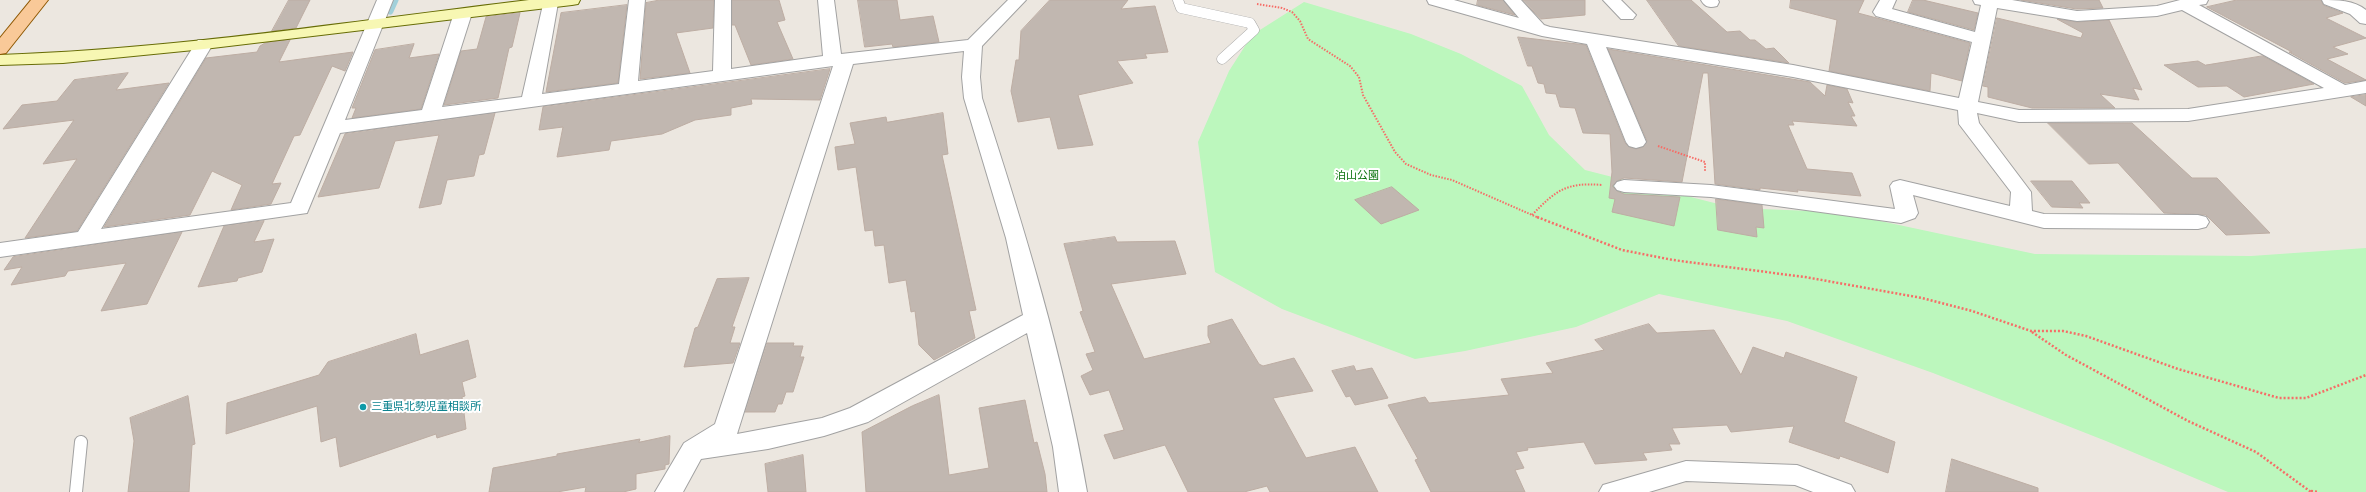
<!DOCTYPE html>
<html>
<head>
<meta charset="utf-8">
<style>
	body { margin:0 }
	canvas { display:block; background:#ece7e0 }
</style>
</head>
<body>
<canvas width="2366" height="492"></canvas>
<script>
const c = document.querySelector('canvas').getContext('2d');
c.lineJoin = 'round';
function fill(path, color) { c.fillStyle = color; c.fill(path, 'evenodd'); }
function trace(path, color, width, dash) { c.strokeStyle = color; c.lineWidth = width; c.lineCap = dash ? 'butt' : 'round'; c.setLineDash(dash || []); c.stroke(path); }
function write(font, color, halo, rows, align = 'center') {
  c.font = font + ' "Alegreya Sans","Noto Sans JP",sans-serif'; c.lineWidth = 4; c.setLineDash([]); c.textBaseline = 'middle'; c.strokeStyle = halo; c.fillStyle = color; for (const [text, x, y, turn = 0] of rows) {
    c.save(); c.translate(x, y); c.rotate((+turn || 0) * Math.PI / 180); c.textAlign = isNaN(turn) ? turn : align; if (halo) c.strokeText(text, 0, 0); c.fillText(text, 0, 0); c.restore();
  }
}
fill(new Path2D(`
	M1304,2L1411,34L1461,54L1522,86L1549,135L1585,170L1734,208L1838,212L2035,254L2251,256L2366,248V492H2228L2106,441L1933,373L1787,321L1659,294L1576,327L1465,351L1415,359L1282,309L1215,272L1198,142L1229,71L1252,35Z`), '#bcf7bd');
trace(new Path2D(`
	M390,11L395,0`), '#a1d0da', 7);
const building = new Path2D(`
	M289,0H310L296,28L272,31Z
	M660,0H714L713,28L676,33L690,73L640,79L646,3Z
	M732,0H779L785,20L777,22L793,59L751,65L735,25H732Z
	M858,0H897L900,20L933,16L939,42L893,47L892,44L865,47Z
	M1050,0H1128L1121,9L1155,6L1168,52L1145,54L1147,58L1117,61L1133,83L1078,95L1093,145L1058,149L1050,117L1018,122L1011,91L1016,60H1019L1021,31Z
	M1478,0H1503L1515,15L1477,5Z
	M1523,0H1585V15L1541,19Z
	M1647,0H1691L1727,32L1740,31L1750,40H1755L1766,49L1774,48L1789,63L1679,46Z
	M1791,0H1864L1858,13L1970,43L1962,81L1931,73L1930,91L1829,71L1837,20L1790,8Z
	M1913,0H1923L1978,13L1974,30L1908,12Z
	M2021,0H2099L2103,8L2077,9Z
	M2237,0H2321L2323,5L2343,13L2326,18L2366,38L2333,47L2348,54L2327,59L2366,80L2345,83L2289,52H2292L2207,7Z
	M627,5L618,83L546,92L561,13Z
	M520,13L512,47L509,48L498,98L444,105L461,51L477,49L486,17Z
	M1997,18L2081,38L2083,33L2057,19L2077,22L2109,20L2142,90L2133,88L2139,100L2100,94L2115,108H2032L1988,97V87L1983,86Z
	M1518,37L1586,45L1625,143L1629,147L1636,149L1643,147L1647,141L1608,49L1810,82L1825,96L1827,85L1847,89L1853,103L1848,102L1855,116H1851L1857,126L1792,121L1794,125H1788L1807,169L1852,173L1861,196L1797,190L1798,192L1760,188V190L1715,184L1708,73H1703L1682,182L1624,178L1617,181L1612,186L1617,191L1624,194L1680,197L1674,226L1612,212L1615,199L1609,198L1612,172L1610,134L1583,133L1575,108L1560,107L1556,94L1546,93L1544,84L1538,83L1532,66H1528Z
	M290,40L279,62L353,52L345,71L332,66L300,135L294,136L272,184L281,183L271,204L231,210L242,185L212,171L190,215L104,227L206,58L257,52L260,46L265,43Z
	M414,44L409,58L439,54L421,109L352,118L356,108H352L375,50Z
	M2263,56L2314,84L2244,97L2227,86L2198,87L2164,65L2198,61L2205,65Z
	M830,69L820,100L751,99L752,104L731,108V115L695,120L662,134L611,141L609,150L557,157L563,127L539,130L543,107Z
	M128,73L116,90L169,83L77,231L25,238L77,159L43,164L74,120L3,129L22,105L57,101L74,80Z
	M2366,95V106L2351,97Z
	M495,113L484,154L479,155L474,176L447,180L441,204L419,208L439,135L395,141L379,188L318,197L345,134Z
	M943,113L948,154L942,155L976,310L969,311L975,338L934,360L919,345L915,311L911,312L906,280L889,283L884,245L875,246L873,230L865,231L856,167L838,170L835,147L855,144L850,123L886,117L887,122Z
	M2048,123H2132L2192,178H2217L2270,233L2226,235L2206,215L2164,213L2118,163L2089,164Z
	M2031,181H2072L2090,203H2079L2083,208L2052,207Z
	M1392,187L1419,210L1381,224L1355,200Z
	M1716,199L1762,205L1764,228L1756,227L1757,237L1718,230Z
	M264,221L254,242L274,239L262,272L238,278L237,281L198,287L224,226Z
	M182,232L147,304L101,311L126,263L68,271L65,276L11,285L22,267L4,270L13,257Z
	M1115,237L1117,242L1175,241L1186,274L1111,284L1144,359L1211,343L1208,336V326L1232,319L1259,364L1263,366L1294,358L1313,391L1273,398L1306,458L1355,447L1378,492H1270L1267,486L1244,492H1188L1165,445L1114,459L1104,435L1124,430L1109,390L1090,395L1081,376L1093,370L1086,354L1095,352L1080,312L1083,311L1064,244Z
	M749,278L732,327H735L730,343H740L733,363L684,367L695,328L698,327L717,279Z
	M1649,324L1657,333L1714,330L1741,375L1753,347L1784,358L1786,352L1857,377L1844,422L1895,442L1888,473L1840,456L1839,459L1789,442L1794,426L1731,432L1727,425L1672,428L1680,444H1669L1672,450L1643,453L1647,460L1595,464L1584,442L1527,448L1528,450L1516,452L1524,468L1515,470L1525,492H1431L1415,460L1418,459L1388,405L1425,397L1429,403L1509,395L1501,379L1553,373L1546,363L1604,350L1595,340Z
	M416,334L420,355L468,340L476,377L462,382L465,396L462,397L466,429L437,438L436,434L340,467L336,437L321,442L317,406L226,434L227,403L319,375L328,362Z
	M767,343H794L793,346H803L800,357H804L793,392H786L782,404H778L775,412H745Z
	M1354,366L1356,371L1372,368L1388,398L1355,405L1350,396L1346,397L1332,371Z
	M939,395L949,475L989,468L979,408L1025,400L1034,443L1037,442L1045,474L1047,492H866L862,432L912,406Z
	M188,396L195,444L192,445L189,492H128L134,441L130,418Z
	M670,436L669,464L665,465V469L636,474V489L623,492H585L586,487L557,492H489L493,468L557,456V454L640,439L639,442Z
	M803,455L806,492H768L765,464Z
	M1952,459L2038,488V492H1946Z`);
fill(building, '#c1b7b0');
trace(building, '#bdada3', 1);
const laneFar1 = new Path2D(`
	M1178,0L1181,8L1250,23L1254,30L1222,59`);
const lane = new Path2D(`
	M76,492L81,442`);
const street = new Path2D(`
	M377,0H393L345,120L422,110L454,13L457,9H469L472,13L442,107L522,97L544,0H556L558,3L542,94L619,84L629,0H645L638,81L713,71L715,0H731V69L823,56L818,0H834L841,54L968,40L1008,0H1026L982,46L980,77L982,98C1024,227 1064,358 1087,492H1059L1053,447L1027,333L868,422L824,436L768,449L701,459L683,492H655L684,443L715,424L833,66L340,133L307,213L0,257V243L78,232L195,44L198,40H210L213,44L101,229L291,203ZM964,51L962,77L964,98L1006,238L1023,315L850,408L822,418L737,434L853,64Z
	M1427,0H1454L1519,18L1504,0H1521L1544,25L1550,27L1793,65L1959,98L1972,42L1876,16L1873,12L1880,0H1896L1892,9L1975,32L1981,5L1975,4L1973,0H2012L2077,11L2157,6L2180,0H2208L2206,4L2199,5L2345,85L2366,81V93L2188,121L2019,122L1977,113L1979,123L2031,192L2032,211L2044,214L2198,215L2206,217L2209,222L2206,227L2198,229L2044,228L1913,195L1918,213L1915,218L1901,223L1711,197L1624,192L1617,190L1614,186L1617,182L1624,180L1711,185L1895,209L1890,186L1893,182L1900,180L2010,206L2011,192L1959,124L1958,110L1793,77L1606,47L1646,142L1643,146L1636,148L1629,146L1626,142L1587,44L1542,36L1429,4ZM1997,8L2077,21L2157,16L2182,10L2324,88L2188,109L2019,110L1978,102Z
	M1603,0H1621L1636,15L1633,19H1621Z
	M1701,0H1718L1719,2L1717,6C1709,8 1705,7 1701,0Z
	M2322,0C2337,0 2354,0 2366,10V24L2360,23L2350,14L2324,4Z
	M1686,461L1797,465L1851,485L1855,492H1813L1795,485L1686,481L1649,492H1599L1603,485Z`);
const secondary = new Path2D(`
	M529,0H580L578,4L572,5L204,49L63,63L0,65V55C177,49 354,21 529,0Z`);
const primary = new Path2D(`
	M31,0H48L6,53L0,54V38Z`);
trace(laneFar1, '#a2a2a2', 11);
trace(lane, '#a2a2a2', 14);
trace(street, '#a2a2a2', 2);
trace(secondary, '#686d07', 2);
trace(primary, '#8e5803', 2);
trace(new Path2D(`
	M1257,4L1282,8L1292,12L1300,21L1308,39L1350,66L1359,77L1363,95L1395,152L1406,164L1431,175L1452,180L1539,218
	M1658,146L1705,162V172
	M1532,215C1556,190 1567,182 1602,185`), '#f66d67', 2, [1.5, 1.5]);
trace(new Path2D(`
	M1537,217L1622,250L1673,260L1805,277L1922,298L1972,311L2031,331H2063L2086,336L2178,369L2279,398H2306L2366,375
	M2032,332L2066,355L2188,421L2256,452L2311,492
	M2311,491L2318,492`), '#f66d67', 2.5, [2, 2]);
trace(laneFar1, '#fff', 10);
trace(lane, '#fff', 12);
fill(street, '#fff');
fill(secondary, '#f7f7b3');
fill(primary, '#f9c998');
for (const [x, y, r, color] of [
	[363,407,4,"#0f9aa8"]
]) { const dot = new Path2D(); dot.arc(x, y, r, 0, 2 * Math.PI); c.fillStyle = color; c.fill(dot); trace(dot, '#fff', 1.5); }
write('11px', '#0d740f', '#fff', [
	["泊山公園",1357,176]
]);
write('11px', '#0d838f', '#fff', [
	["三重県北勢児童相談所",371,407]
], 'left');
</script>
</body>
</html>
